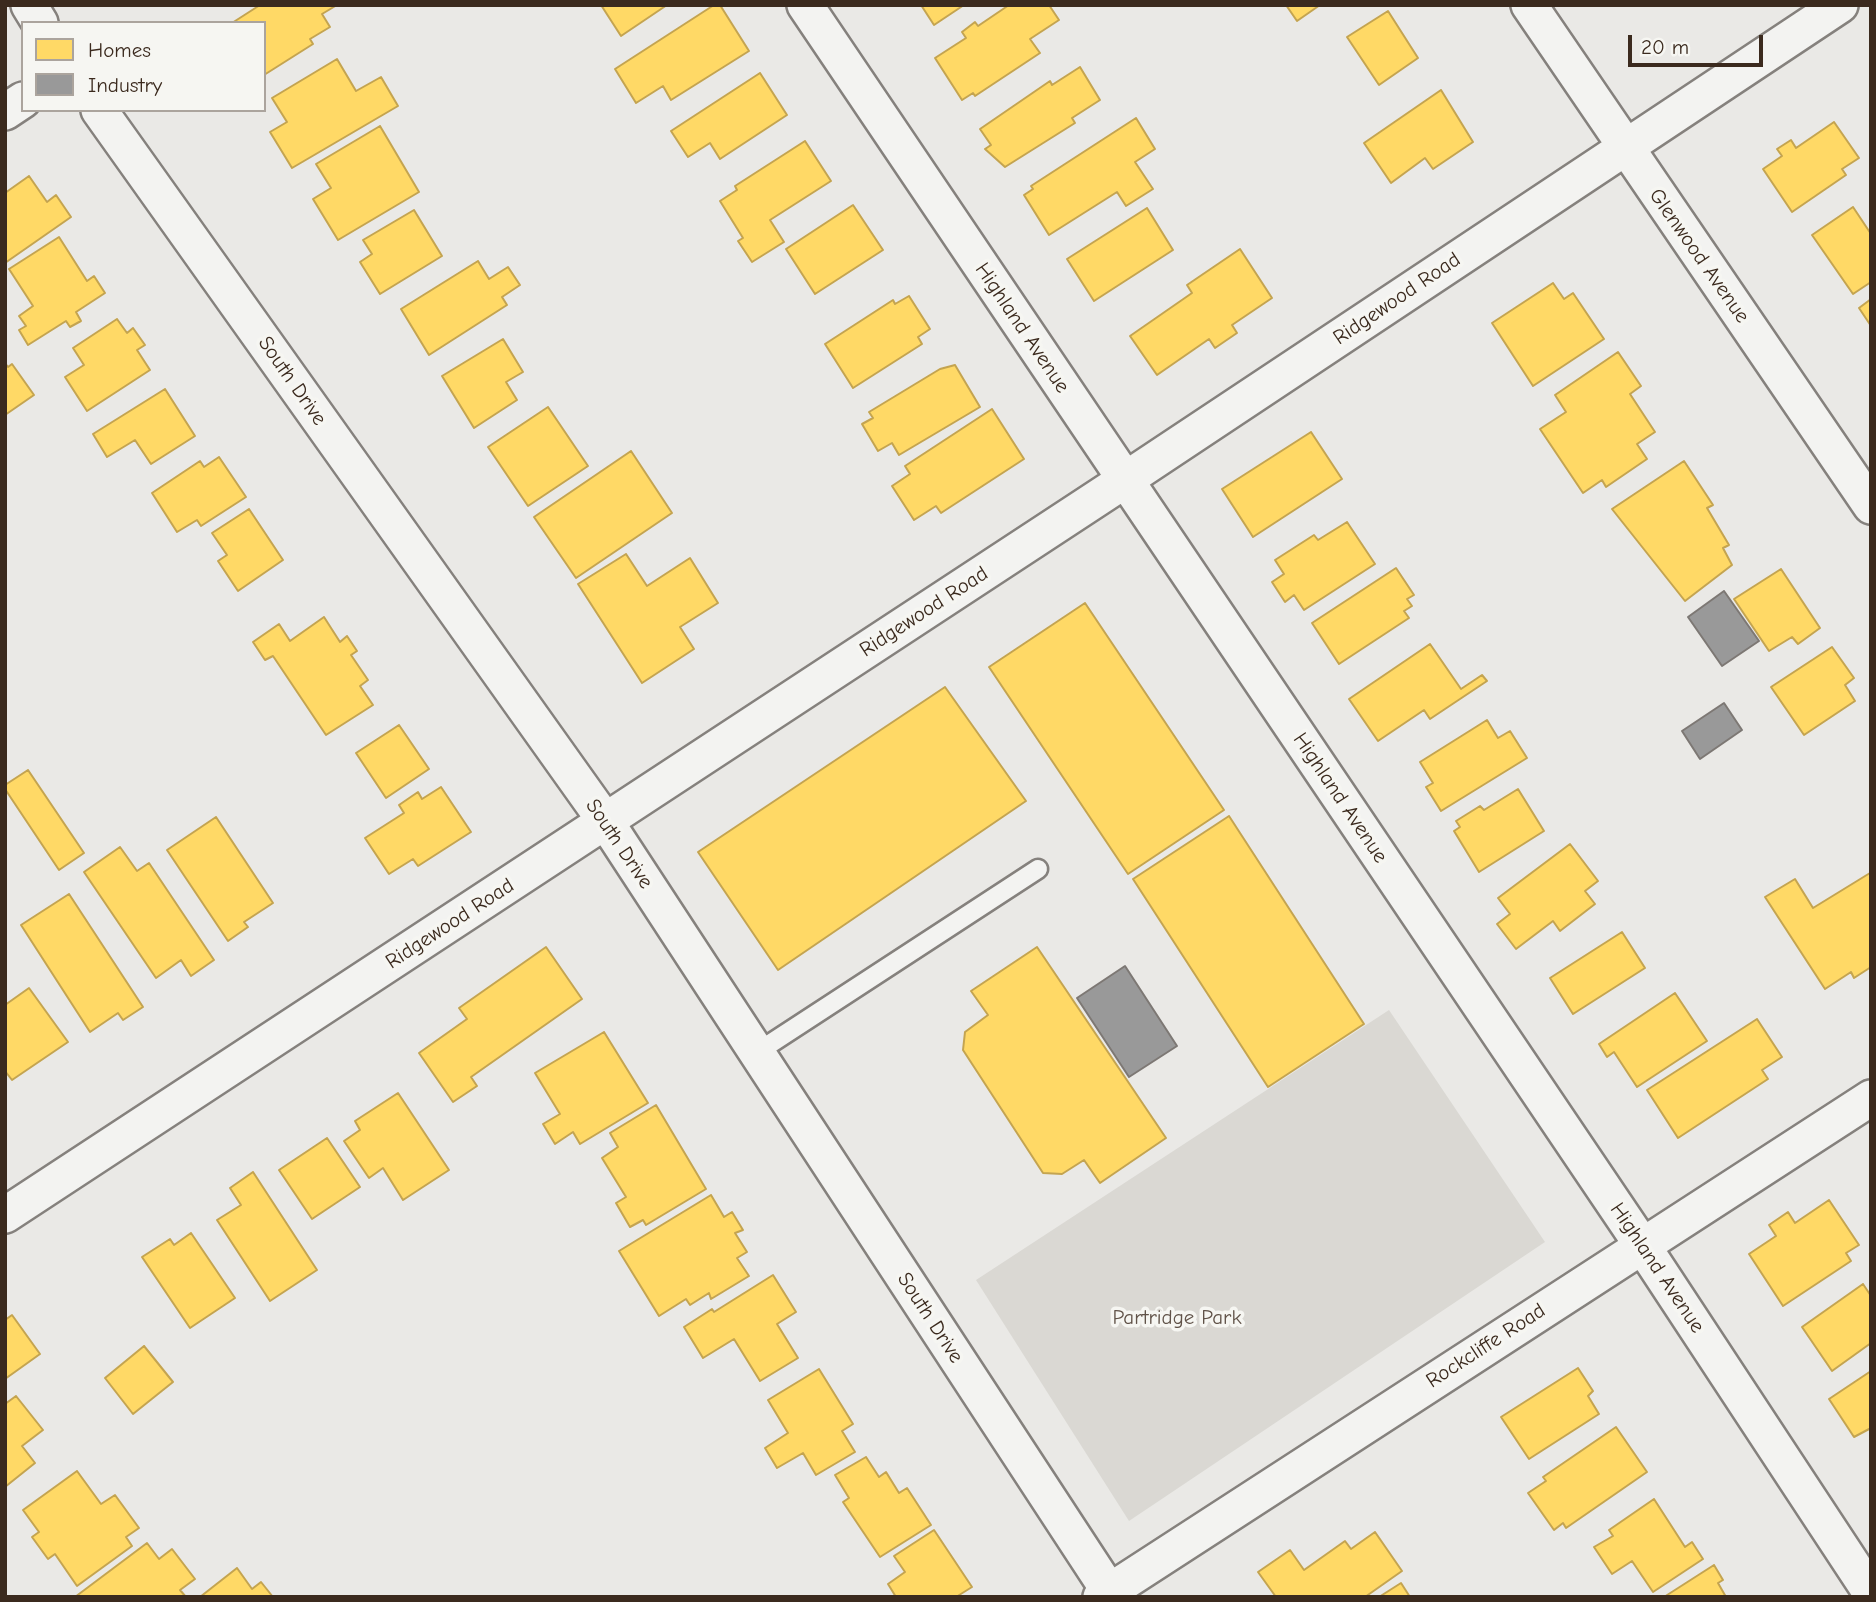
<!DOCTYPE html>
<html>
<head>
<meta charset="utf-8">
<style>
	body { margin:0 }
	#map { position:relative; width:1876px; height:1602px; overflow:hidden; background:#eae9e6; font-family:"Comic Neue",sans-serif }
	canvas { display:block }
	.frame { position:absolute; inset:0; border:7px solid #3b2a1e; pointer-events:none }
	.legend { position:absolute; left:21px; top:21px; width:245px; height:91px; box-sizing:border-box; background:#f6f6f2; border:2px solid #aba49d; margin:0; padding:9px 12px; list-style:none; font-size:21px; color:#3b2a1e }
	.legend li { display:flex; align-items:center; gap:14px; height:35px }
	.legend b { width:35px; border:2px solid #aba49d }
	.scale { position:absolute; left:1628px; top:35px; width:135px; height:32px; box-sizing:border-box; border:4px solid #3b2a1e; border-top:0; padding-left:9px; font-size:21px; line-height:24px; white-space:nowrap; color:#3b2a1e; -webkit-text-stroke:5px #f6f6f2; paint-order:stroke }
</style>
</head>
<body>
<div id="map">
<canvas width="1876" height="1602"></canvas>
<div class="frame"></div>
<ul class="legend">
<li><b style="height:19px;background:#ffd966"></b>Homes</li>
<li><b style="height:19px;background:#999"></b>Industry</li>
</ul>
<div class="scale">20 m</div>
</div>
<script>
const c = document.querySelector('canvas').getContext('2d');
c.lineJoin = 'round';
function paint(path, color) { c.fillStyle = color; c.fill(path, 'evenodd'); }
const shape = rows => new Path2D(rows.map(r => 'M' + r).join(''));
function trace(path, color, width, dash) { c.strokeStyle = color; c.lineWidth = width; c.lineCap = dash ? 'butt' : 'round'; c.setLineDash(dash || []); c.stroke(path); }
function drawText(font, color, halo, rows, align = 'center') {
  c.font = font + ' "Comic Neue",sans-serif'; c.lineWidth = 7; c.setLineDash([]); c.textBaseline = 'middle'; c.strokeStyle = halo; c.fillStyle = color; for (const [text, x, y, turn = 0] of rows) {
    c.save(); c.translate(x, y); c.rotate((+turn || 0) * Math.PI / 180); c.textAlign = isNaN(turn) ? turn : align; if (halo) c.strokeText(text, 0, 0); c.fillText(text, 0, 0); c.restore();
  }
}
paint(shape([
	[1389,1010,1545,1242,1129,1521,976,1280]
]), '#dad8d3');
const homes = shape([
	[260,5,337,5,322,14,330,27,310,39,313,44,264,75,264,23,232,23,260,5],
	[601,5,667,5,621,36,601,5],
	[714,5,720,5,749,51,671,100,663,86,636,103,615,69,714,5],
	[921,5,964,5,934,25,921,5],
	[1009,5,1049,5,1059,20,1030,39,1040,53,975,96,973,93,962,100,935,58,966,38,962,32,975,22,978,26,1009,5],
	[1286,5,1320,5,1297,21,1286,5],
	[1388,11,1418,58,1379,85,1347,37,1388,11],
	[337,59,356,91,381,77,398,106,292,168,270,132,287,122,272,98,337,59],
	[1080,67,1100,100,1072,118,1075,123,1005,167,985,149,991,145,980,129,1050,81,1052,85,1080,67],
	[760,73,787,115,720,159,710,143,688,157,671,131,760,73],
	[1441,90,1473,142,1433,169,1425,158,1391,183,1364,143,1441,90],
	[1136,118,1155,149,1135,162,1153,189,1126,206,1117,192,1049,235,1024,195,1033,189,1031,186,1136,118],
	[1834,122,1859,158,1842,169,1846,175,1792,212,1763,169,1782,156,1777,149,1791,140,1796,148,1834,122],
	[380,126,419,192,338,240,313,199,331,188,316,164,380,126],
	[805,141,831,181,770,220,784,242,752,262,738,241,743,238,720,201,737,190,735,186,805,141],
	[29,176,47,202,56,195,71,217,5,263,5,193,29,176],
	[853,205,883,250,815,294,786,249,853,205],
	[1853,207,1871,234,1871,282,1853,294,1812,235,1853,207],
	[1147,208,1173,250,1094,301,1067,259,1147,208],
	[414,210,442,256,380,294,360,262,372,254,363,240,414,210],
	[59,237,87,281,94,276,105,293,76,312,81,321,70,327,66,321,28,345,19,330,26,326,19,316,33,306,9,269,59,237],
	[1240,249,1272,298,1232,325,1237,333,1215,348,1209,339,1157,375,1130,336,1192,293,1187,285,1240,249],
	[478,261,489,279,508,267,520,285,502,297,507,305,429,355,401,309,478,261],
	[1553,283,1564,299,1573,293,1604,339,1533,386,1492,323,1553,283],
	[909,296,930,329,918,337,922,344,853,388,825,344,893,300,895,304,909,296],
	[1871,299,1871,326,1859,308,1871,299],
	[117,319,127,333,133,328,145,345,137,350,150,370,87,411,65,377,84,365,73,348,117,319],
	[503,339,523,372,506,382,517,400,474,428,442,376,503,339],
	[1618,352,1641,386,1630,394,1655,432,1637,444,1647,459,1606,487,1602,480,1583,493,1540,429,1566,412,1555,395,1618,352],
	[5,363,8,367,12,364,34,395,5,415,5,363],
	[955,365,980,407,899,455,892,443,878,451,862,424,873,418,869,412,940,369,955,365],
	[165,389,195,436,151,464,135,440,107,457,93,434,165,389],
	[548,407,588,466,528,506,488,447,548,407],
	[992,409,1024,459,941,513,936,506,914,520,892,486,910,474,905,466,992,409],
	[1311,432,1342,479,1253,537,1222,489,1311,432],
	[631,451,672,513,576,578,534,517,631,451],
	[219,457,246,497,201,526,197,520,177,532,152,493,200,461,204,467,219,457],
	[1684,461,1713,505,1707,508,1729,545,1723,548,1732,565,1685,601,1612,509,1684,461],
	[249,509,283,560,238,591,218,561,227,555,212,533,249,509],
	[1347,522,1375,564,1304,610,1294,595,1285,602,1272,582,1284,574,1275,560,1314,535,1318,540,1347,522],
	[626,554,647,586,690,558,718,603,680,627,694,649,642,683,578,584,626,554],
	[1396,568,1414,595,1407,599,1412,606,1404,611,1409,618,1339,664,1312,623,1396,568],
	[1781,569,1820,628,1798,644,1792,637,1769,651,1734,599,1781,569],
	[1085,603,1224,810,1128,874,989,667,1085,603],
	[324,617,340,642,347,636,357,651,351,655,368,680,360,686,373,705,326,735,273,656,265,660,253,642,279,624,290,641,324,617],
	[1430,644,1461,689,1482,675,1487,681,1430,719,1424,710,1378,741,1349,699,1430,644],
	[1832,647,1854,678,1845,685,1855,701,1804,735,1771,687,1832,647],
	[945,687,1026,801,778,970,698,852,945,687],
	[1487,720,1498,738,1510,731,1527,758,1441,811,1426,787,1433,783,1420,762,1487,720],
	[399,725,429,769,386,798,356,753,399,725],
	[28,770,84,853,59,870,5,789,5,785,28,770],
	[441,787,471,832,418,866,413,859,389,874,365,838,404,813,399,805,418,792,422,799,441,787],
	[1518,789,1544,831,1479,872,1454,831,1460,827,1456,821,1480,806,1484,810,1518,789],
	[1229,816,1364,1024,1268,1087,1133,879,1229,816],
	[216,817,273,903,244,922,248,927,228,941,167,850,216,817],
	[1570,844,1598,881,1585,891,1595,904,1560,931,1553,921,1516,949,1497,924,1510,914,1498,898,1570,844],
	[120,847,137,871,149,863,214,960,191,976,181,960,156,978,84,872,120,847],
	[1870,873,1871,967,1854,978,1851,972,1825,989,1765,897,1795,879,1813,908,1870,873],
	[69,894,143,1007,123,1020,118,1013,90,1032,21,925,69,894],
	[1622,932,1645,968,1573,1014,1550,978,1622,932],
	[546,947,582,999,471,1077,477,1086,453,1102,419,1053,467,1019,459,1008,546,947],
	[1037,947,1166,1138,1100,1183,1084,1160,1062,1174,1043,1173,963,1050,965,1032,988,1015,971,991,1037,947],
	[29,988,68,1042,12,1080,5,1071,5,1005,29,988],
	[1675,993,1707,1041,1637,1087,1614,1052,1607,1057,1599,1044,1675,993],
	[1757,1019,1782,1057,1762,1070,1768,1079,1678,1138,1647,1090,1757,1019],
	[604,1032,648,1103,580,1144,573,1132,555,1144,543,1124,560,1114,535,1073,604,1032],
	[398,1093,449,1170,403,1200,383,1168,369,1178,344,1141,360,1130,355,1121,398,1093],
	[656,1105,706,1189,646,1225,643,1220,630,1227,616,1203,626,1197,602,1158,618,1147,610,1133,656,1105],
	[327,1138,360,1187,312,1219,279,1170,327,1138],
	[253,1172,317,1270,270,1301,217,1220,241,1205,230,1188,253,1172],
	[711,1195,724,1217,732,1212,743,1230,735,1233,747,1252,737,1258,749,1276,711,1299,709,1293,690,1305,686,1299,659,1316,619,1251,711,1195],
	[1829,1200,1859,1245,1846,1253,1851,1261,1783,1306,1749,1254,1776,1236,1769,1225,1788,1212,1795,1223,1829,1200],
	[191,1233,235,1298,190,1328,142,1257,170,1239,174,1245,191,1233],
	[773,1275,796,1312,777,1324,798,1358,760,1381,734,1339,703,1358,684,1327,712,1309,714,1312,773,1275],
	[1863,1284,1871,1296,1871,1343,1832,1371,1802,1327,1863,1284],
	[12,1315,40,1354,5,1379,5,1320,12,1315],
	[144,1346,173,1382,133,1414,105,1378,144,1346],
	[1578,1368,1593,1391,1588,1396,1599,1414,1529,1459,1501,1417,1578,1368],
	[819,1369,853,1424,842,1431,855,1452,816,1475,803,1453,777,1468,765,1448,788,1433,768,1400,819,1369],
	[1871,1371,1871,1428,1854,1437,1829,1399,1871,1371],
	[16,1396,43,1430,22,1446,35,1463,5,1487,5,1404,16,1396],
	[1616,1427,1647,1472,1566,1528,1563,1523,1554,1530,1528,1493,1546,1481,1543,1477,1616,1427],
	[866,1457,879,1477,886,1472,899,1493,907,1488,931,1525,880,1557,843,1502,849,1498,835,1475,866,1457],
	[77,1471,101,1504,115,1495,139,1528,126,1537,132,1546,77,1586,55,1554,48,1559,32,1537,39,1532,23,1510,77,1471],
	[1654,1499,1685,1547,1692,1542,1703,1559,1653,1592,1632,1561,1612,1574,1594,1547,1613,1536,1609,1530,1654,1499],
	[934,1530,972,1587,956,1597,896,1597,888,1584,905,1572,894,1556,934,1530],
	[1375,1532,1402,1571,1365,1597,1276,1597,1258,1572,1290,1550,1304,1570,1345,1541,1351,1549,1375,1532],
	[147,1543,159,1559,172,1549,195,1579,180,1590,186,1597,75,1597,147,1543],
	[1714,1565,1723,1580,1718,1583,1726,1597,1664,1597,1714,1565],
	[237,1568,252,1589,261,1582,273,1597,200,1597,237,1568],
	[1401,1583,1410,1597,1379,1597,1401,1583]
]);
paint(homes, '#ffd966');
trace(homes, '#c4a450', 2);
const industry = shape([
	[1724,591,1759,641,1722,666,1688,617,1724,591],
	[1724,703,1742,730,1700,759,1682,731,1724,703],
	[1125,966,1177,1046,1129,1077,1077,998,1125,966]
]);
paint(industry, '#999');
trace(industry, '#7d7874', 2);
const service = shape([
	[756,1053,1038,869]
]);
const minor = shape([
	[29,5,40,23],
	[805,5,1642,1245,1871,1593],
	[1529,5,1871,506],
	[99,110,606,822,1113,1597],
	[5,112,23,100],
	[5,1215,1125,480,1840,5],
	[1101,1597,1871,1098]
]);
trace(service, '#85817d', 23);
trace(minor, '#85817d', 40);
trace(service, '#f3f3f1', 18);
trace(minor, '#f3f3f1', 35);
drawText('21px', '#3b2a1e', '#f6f6f2', [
	["Glenwood Avenue",1699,256,55],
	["Ridgewood Road",1397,299,-34],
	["Highland Avenue",1022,328,56],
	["South Drive",292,381,55],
	["Ridgewood Road",924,612,-33],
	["Highland Avenue",1340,798,56],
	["South Drive",619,844,56],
	["Ridgewood Road",450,924,-33],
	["Highland Avenue",1657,1268,56],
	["South Drive",930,1318,57],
	["Rockcliffe Road",1486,1346,-33]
]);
drawText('21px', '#605248', '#f6f6f2', [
	["Partridge Park",1177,1318]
]);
</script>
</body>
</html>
